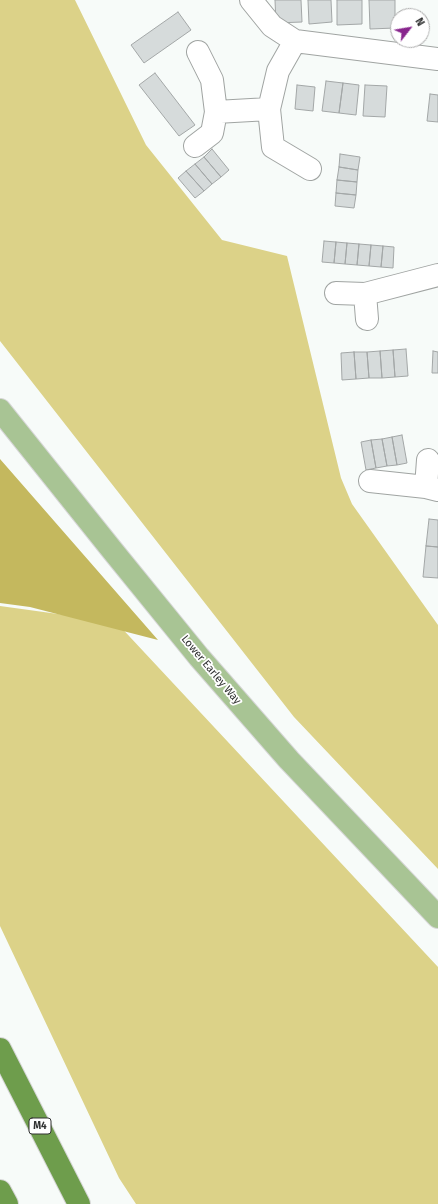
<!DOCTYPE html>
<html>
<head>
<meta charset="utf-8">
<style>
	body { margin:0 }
	#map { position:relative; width:438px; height:1204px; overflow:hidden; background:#f7fbf9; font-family:"Fira Sans",sans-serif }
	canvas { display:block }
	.north { position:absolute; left:390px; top:8px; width:40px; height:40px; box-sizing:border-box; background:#fff; border:1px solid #adadad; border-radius:50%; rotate:59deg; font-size:11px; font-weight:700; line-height:16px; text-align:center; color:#323333 }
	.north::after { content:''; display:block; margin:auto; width:14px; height:18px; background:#88258d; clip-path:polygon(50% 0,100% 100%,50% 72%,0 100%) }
</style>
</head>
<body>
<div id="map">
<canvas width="438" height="1204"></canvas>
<div class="north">N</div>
</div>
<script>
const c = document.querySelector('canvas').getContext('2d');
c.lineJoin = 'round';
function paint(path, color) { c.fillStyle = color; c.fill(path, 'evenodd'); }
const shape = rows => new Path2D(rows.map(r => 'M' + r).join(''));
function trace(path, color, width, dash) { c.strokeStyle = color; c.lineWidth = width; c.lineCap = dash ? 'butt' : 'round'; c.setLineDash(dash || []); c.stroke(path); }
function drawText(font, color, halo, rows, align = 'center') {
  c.font = font + ' "Fira Sans",sans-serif'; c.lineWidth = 3.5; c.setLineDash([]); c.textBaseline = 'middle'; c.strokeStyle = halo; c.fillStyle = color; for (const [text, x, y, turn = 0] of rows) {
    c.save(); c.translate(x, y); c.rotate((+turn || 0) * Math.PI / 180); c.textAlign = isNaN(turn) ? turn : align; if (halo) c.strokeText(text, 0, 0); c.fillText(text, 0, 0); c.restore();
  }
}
paint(shape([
	[0,0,75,0,146,145,222,240,287,256,341,478,352,504,438,625,438,869,294,717,0,341],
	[0,606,116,622,438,967,438,1204,136,1204,119,1178,0,926]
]), '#dcd288');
paint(shape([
	[0,459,158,640,30,607,0,603]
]), '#c4b85e');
const building = shape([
	[275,0,301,0,302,22,276,23,275,0],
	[308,0,331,0,332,22,309,24,308,0],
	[337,0,362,0,362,24,337,25,337,0],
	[369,0,395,0,395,28,370,29,369,0],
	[178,12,191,30,144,63,131,45,178,12],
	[155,73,195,125,179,136,139,85,155,73],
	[326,81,343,83,339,113,322,111,326,81],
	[343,83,359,85,356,115,339,113,343,83],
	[297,85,315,87,313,111,295,109,297,85],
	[365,85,387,86,385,117,363,116,365,85],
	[430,94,438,95,438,122,427,121,430,94],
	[212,149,229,170,221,177,204,157,212,149],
	[340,154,360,157,358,170,339,167,340,154],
	[204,157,221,177,212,184,195,164,204,157],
	[195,164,212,184,204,191,186,171,195,164],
	[339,167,358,170,357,182,337,180,339,167],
	[186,171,204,191,195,198,178,178,186,171],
	[337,180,357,182,356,195,336,193,337,180],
	[336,193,356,195,354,208,335,206,336,193],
	[324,241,336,242,334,263,322,262,324,241],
	[336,242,347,243,345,264,334,263,336,242],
	[347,243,359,244,357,265,345,264,347,243],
	[359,244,371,245,369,266,357,265,359,244],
	[371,245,383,246,381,267,369,266,371,245],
	[383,246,394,247,393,268,381,267,383,246],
	[406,349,408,376,395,377,393,350,406,349],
	[393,350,395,377,382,378,380,351,393,350],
	[380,351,382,378,369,378,367,352,380,351],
	[433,351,438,352,438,373,432,373,433,351],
	[354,352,356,379,342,380,341,353,354,352],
	[354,352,367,352,369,378,356,379,354,352],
	[402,435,407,463,397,465,392,437,402,435],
	[392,437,397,465,387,466,382,439,392,437],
	[382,439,387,466,376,468,371,440,382,439],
	[371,440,376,468,366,470,361,442,371,440],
	[429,519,438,520,438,547,426,546,429,519],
	[426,546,438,547,438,578,423,577,426,546]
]);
paint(building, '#d6dbdb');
trace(building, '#a3a7a7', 1);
const minor = shape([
	[251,0,272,26,295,41,438,59],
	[295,41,278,71,269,109,273,147,310,169],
	[216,112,269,109],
	[195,146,212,133,216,112,212,80,198,52],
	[336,293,365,294],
	[367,319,365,294,438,275],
	[428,460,426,487,438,490],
	[370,481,426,487]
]);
const major = shape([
	[0,410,112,550,199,657,289,760,438,917]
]);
const highway = shape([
	[0,1049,79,1204],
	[0,1191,7,1204]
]);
trace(minor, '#a0a4a2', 24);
trace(major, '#d6d6d6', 24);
trace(highway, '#d6d6d6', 24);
trace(minor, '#fff', 22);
trace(major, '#a8c494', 22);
trace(highway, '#6e9d4c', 22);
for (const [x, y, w] of [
	[40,1126,22]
]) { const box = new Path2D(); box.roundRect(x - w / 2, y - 8, w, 16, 3); c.fillStyle = '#fff'; c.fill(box); trace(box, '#323333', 1); }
drawText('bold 10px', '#323333', null, [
	["M4",40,1126]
]);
drawText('11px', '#323333', '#fff', [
	["Lower Earley Way",211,670,50]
]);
</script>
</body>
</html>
